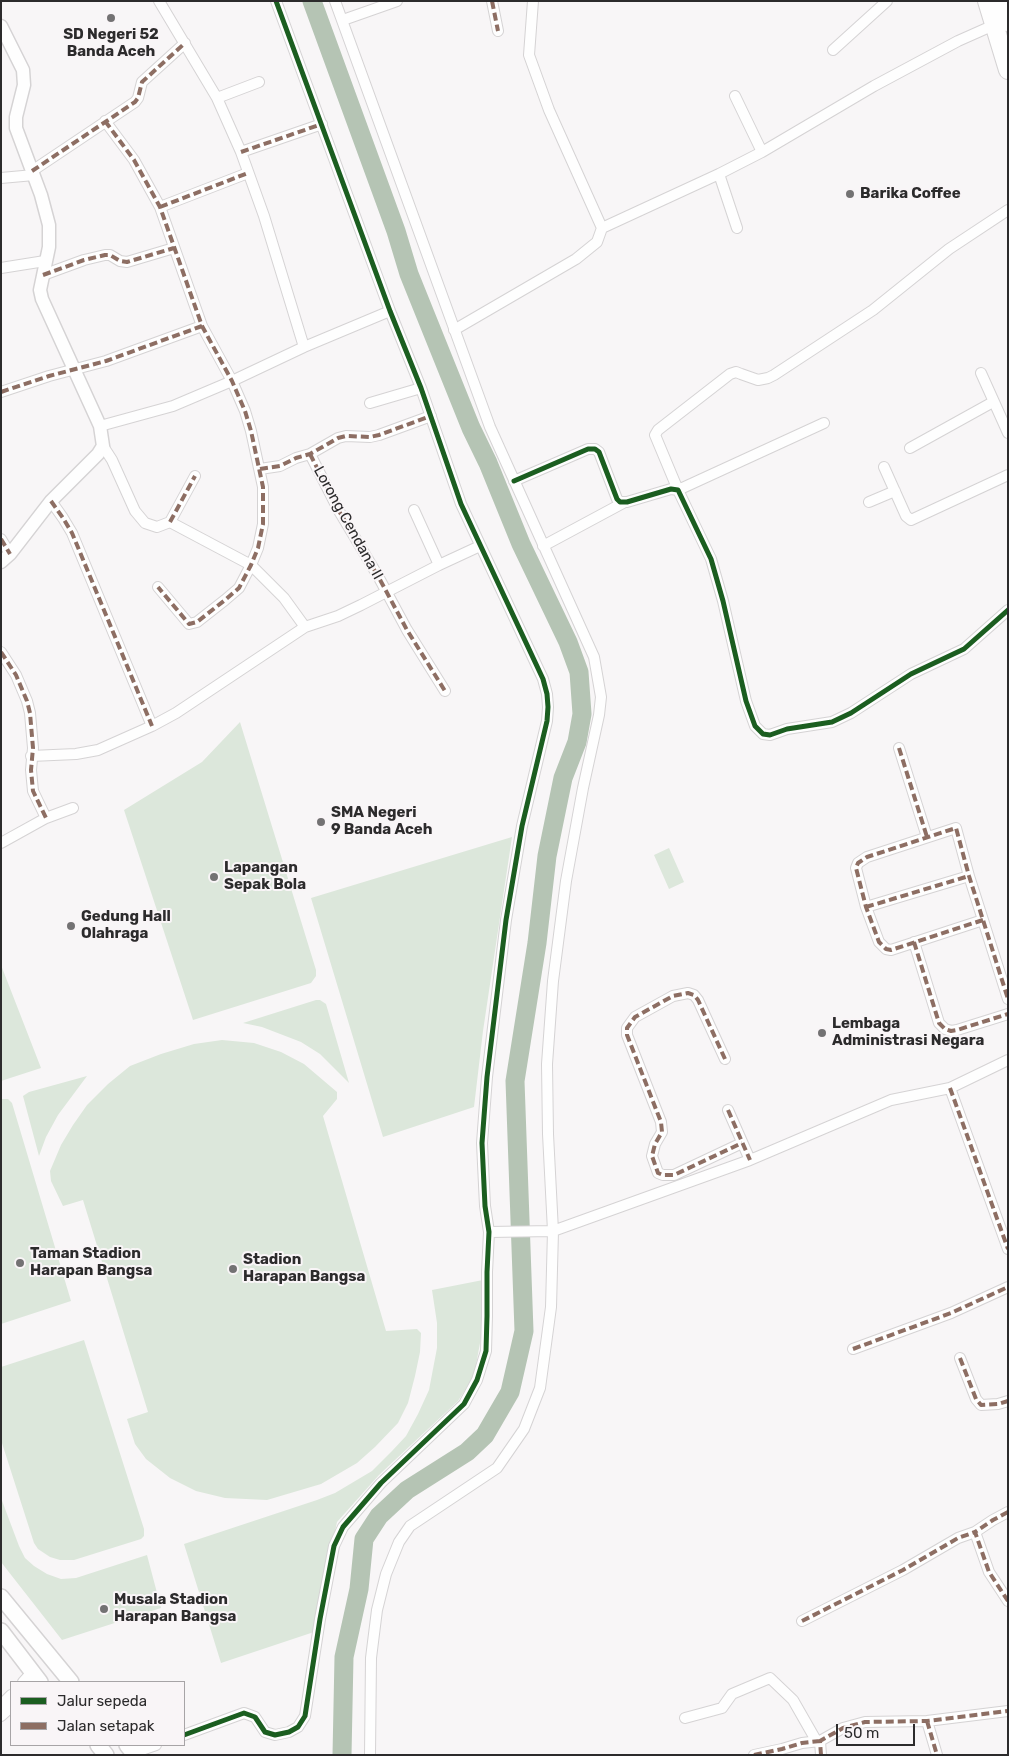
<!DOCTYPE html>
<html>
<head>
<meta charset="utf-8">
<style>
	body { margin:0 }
	#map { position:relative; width:1009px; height:1756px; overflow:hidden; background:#f8f6f7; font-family:Rubik,sans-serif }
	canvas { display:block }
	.frame { position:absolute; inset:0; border:2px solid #2c2b2c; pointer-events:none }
	.legend { position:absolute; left:10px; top:1681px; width:175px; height:65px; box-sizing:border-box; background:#f9f5f7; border:1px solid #a7a4a6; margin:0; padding:6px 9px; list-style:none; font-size:15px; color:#2c2b2c }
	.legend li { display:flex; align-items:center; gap:10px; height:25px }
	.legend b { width:25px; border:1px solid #a7a4a6 }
	.scale { position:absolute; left:836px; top:1724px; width:79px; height:22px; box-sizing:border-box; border:2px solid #2c2b2c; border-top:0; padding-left:6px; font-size:15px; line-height:18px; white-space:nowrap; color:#2c2b2c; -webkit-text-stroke:4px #f9f5f7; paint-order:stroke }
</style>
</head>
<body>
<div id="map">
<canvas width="1009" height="1756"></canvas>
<div class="frame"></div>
<ul class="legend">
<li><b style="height:6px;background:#1b5e20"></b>Jalur sepeda</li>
<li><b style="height:6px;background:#8d6e63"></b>Jalan setapak</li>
</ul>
<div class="scale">50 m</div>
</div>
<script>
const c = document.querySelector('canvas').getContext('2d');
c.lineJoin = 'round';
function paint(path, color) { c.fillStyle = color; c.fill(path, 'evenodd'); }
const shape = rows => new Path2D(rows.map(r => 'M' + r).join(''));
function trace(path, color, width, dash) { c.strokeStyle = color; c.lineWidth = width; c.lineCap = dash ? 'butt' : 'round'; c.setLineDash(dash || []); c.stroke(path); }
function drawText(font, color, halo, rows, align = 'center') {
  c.font = font + ' Rubik,sans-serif'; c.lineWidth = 4; c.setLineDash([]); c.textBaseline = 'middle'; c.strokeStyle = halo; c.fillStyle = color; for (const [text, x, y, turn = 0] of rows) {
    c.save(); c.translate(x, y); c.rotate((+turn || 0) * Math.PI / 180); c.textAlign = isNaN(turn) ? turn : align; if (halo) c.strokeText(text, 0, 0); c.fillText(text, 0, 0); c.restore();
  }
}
paint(shape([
	[240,722,316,970,316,976,311,983,193,1020,124,810,202,762],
	[512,837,483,1031,474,1107,383,1137,311,898],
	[669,848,684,882,669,889,654,855],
	[1,965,41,1068,1,1081],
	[316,1000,320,1000,326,1004,349,1083,320,1054,301,1042,262,1027,243,1023],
	[222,1040,254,1043,281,1052,304,1064,337,1092,337,1099,323,1116,386,1331,417,1329,421,1333,420,1352,415,1376,408,1403,398,1423,375,1447,357,1463,321,1484,267,1500,225,1498,196,1491,170,1478,146,1459,135,1444,127,1419,148,1412,83,1200,63,1206,51,1181,50,1171,61,1145,73,1125,87,1105,108,1084,130,1066,161,1054,194,1044],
	[87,1076,58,1115,46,1137,39,1156,23,1096,29,1092],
	[1,1099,8,1099,12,1103,71,1301,1,1324],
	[483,1280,482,1332,474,1376,458,1401,379,1475,337,1522,314,1632,221,1663,184,1544,317,1500,335,1493,372,1471,392,1451,406,1436,418,1414,429,1390,437,1348,437,1323,432,1290],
	[84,1340,144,1529,144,1536,141,1539,74,1560,60,1560,50,1557,38,1549,34,1543,1,1440,1,1367],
	[1,1498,19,1546,25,1558,34,1566,47,1574,61,1579,76,1578,147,1555,161,1608,62,1640,1,1562]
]), '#dce7db');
trace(shape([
	[312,1,396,231,409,274,471,428,488,463,521,544,568,642,579,672,582,714,577,742,563,778,547,856,537,943,515,1081,524,1331,510,1392,485,1435,467,1452,407,1490,379,1516,364,1539,359,1589,344,1657,342,1755]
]), '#b5c4b4', 19);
const minor = shape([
	[159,1,217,98,241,152,264,216,304,347],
	[335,1,490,427,594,657,601,697,599,715,583,788,566,881,553,981,547,1064,548,1134,553,1231,551,1307,540,1388,524,1429,497,1468,410,1526,399,1542,386,1574,377,1610,371,1658,370,1755],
	[492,1,498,31],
	[533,1,529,55,549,110,602,228,719,174,762,152,874,86,958,41,994,25],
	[343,20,397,1],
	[833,50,887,1],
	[735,96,762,152],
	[217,98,259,82],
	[105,121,134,160,160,207,202,326,232,381,245,411,251,431,263,487,263,524,258,548,251,565,239,588,225,600,197,622,189,624,158,587],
	[241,152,322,124],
	[32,171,135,102,138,98,142,82,185,43],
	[719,174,737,228],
	[1,178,34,175],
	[160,207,248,173],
	[1,268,45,261],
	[43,275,84,260,105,255,110,255,120,261,127,262,174,248],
	[454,330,576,259,597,242,602,228],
	[981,373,1008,433],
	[1,392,49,376,106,361,202,326],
	[370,403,421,388],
	[824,423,678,490,655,435,658,430,730,374,736,372,741,374,758,380,768,378,774,375,873,310,949,249,1008,210],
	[100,426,173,406,232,381,304,347,390,311],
	[103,446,112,460,135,511,145,523,157,527,170,522,251,565,284,598,305,627],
	[910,448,993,402],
	[310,454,339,511,378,576,407,630,445,691],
	[884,467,906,516,911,520,1008,475],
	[260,469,280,466,296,458,310,454,338,438,346,436,370,437,379,435,431,416],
	[514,481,588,449,595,449,599,452,617,499,620,502,627,502,671,489,678,490,711,559,723,601,746,701,755,726,763,734,770,735,787,729,832,722,851,713,911,674,964,649,1008,610],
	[51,501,63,518,72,533,152,726],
	[869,502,895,491],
	[414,510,439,565],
	[170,522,195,476],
	[1,539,10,554],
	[543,546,623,503],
	[1,652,16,675,27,701,30,713,33,748,31,770,33,791,46,818],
	[899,748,927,837],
	[31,756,76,754,98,750,152,726,176,713,305,627,338,616,361,605,439,565,480,546],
	[1,843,46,818,73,808],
	[866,907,969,876],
	[983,920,891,950,886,949,879,942,866,907,856,868,858,863,867,857,956,828,969,876,983,920,1008,999],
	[914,942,939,1023,945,1029,951,1031,957,1030,1008,1014],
	[725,1059,698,1000,694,995,688,993,673,996,635,1017,627,1028,627,1035,661,1122,662,1132,655,1144,652,1156,658,1173,663,1175,674,1175,742,1143],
	[950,1088,1008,1249],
	[728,1110,750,1160],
	[489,1232,553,1231,750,1160,891,1100,950,1088,1008,1060],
	[853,1349,951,1313,1008,1287],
	[960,1358,976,1399,981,1405,998,1404,1008,1401],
	[1008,1512,993,1520,975,1532,989,1572,1008,1601],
	[802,1621,903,1570,958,1538,975,1532],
	[23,1682,32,1672],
	[1,1705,11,1695],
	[1,1716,11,1707],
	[685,1718,722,1708,732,1694,770,1678,793,1700,817,1742],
	[927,1721,937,1755],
	[184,1735,244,1713,255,1717,265,1732,275,1735,289,1732,298,1727,305,1716,320,1619,334,1546,343,1527,381,1483,464,1404,477,1380,486,1351,487,1316,487,1272,489,1232,485,1206,482,1143,487,1077,506,920,522,826,547,721,548,707,547,694,543,679,461,504,421,388,390,311,276,1],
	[133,1753,156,1745],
	[754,1755,782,1749,802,1743,820,1741],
	[821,1755,820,1741,843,1728,865,1722,927,1721,1008,1711]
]);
const tertiary = shape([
	[1,26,23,70,24,85,16,117,16,128,41,195,49,225,49,247,40,290,42,299,100,426,103,446,98,454,51,501,10,554,1,562]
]);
const secondary = shape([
	[1,1597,71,1682],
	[1,1631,40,1682],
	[98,1745,106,1755],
	[127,1745,135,1755]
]);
const trunk = shape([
	[987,1,1008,70],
	[1001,1,1008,22]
]);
trace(minor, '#d5d3d4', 12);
trace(tertiary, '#d5d3d4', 15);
trace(secondary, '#d5d3d4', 18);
trace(trunk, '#d5d3d4', 20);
trace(minor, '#fefefe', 10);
trace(tertiary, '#fefefe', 12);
trace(secondary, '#fefefe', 15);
trace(trunk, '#fefefe', 18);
trace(shape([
	[492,1,498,31],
	[105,121,134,160,160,207,202,326,232,381,245,411,251,431,263,487,263,524,258,548,251,565,239,588,225,600,197,622,189,624,158,587],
	[241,152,322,124],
	[32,171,135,102,138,98,142,82,185,43],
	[160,207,248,173],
	[43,275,84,260,105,255,110,255,120,261,127,262,174,248],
	[1,392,49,376,106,361,202,326],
	[310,454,339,511,378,576,407,630,445,691],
	[260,469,280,466,296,458,310,454,338,438,346,436,370,437,379,435,431,416],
	[51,501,63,518,72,533,152,726],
	[170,522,195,476],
	[1,539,10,554],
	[1,652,16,675,27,701,30,713,33,748,31,770,33,791,46,818],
	[899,748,927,837],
	[866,907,969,876],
	[983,920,891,950,886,949,879,942,866,907,856,868,858,863,867,857,956,828,969,876,983,920,1008,999],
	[914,942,939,1023,945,1029,951,1031,957,1030,1008,1014],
	[725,1059,698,1000,694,995,688,993,673,996,635,1017,627,1028,627,1035,661,1122,662,1132,655,1144,652,1156,658,1173,663,1175,674,1175,742,1143],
	[950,1088,1008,1249],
	[728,1110,750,1160],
	[853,1349,951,1313,1008,1287],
	[960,1358,976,1399,981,1405,998,1404,1008,1401],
	[1008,1512,993,1520,975,1532,989,1572,1008,1601],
	[802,1621,903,1570,958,1538,975,1532],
	[927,1721,937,1755],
	[754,1755,782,1749,802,1743,820,1741],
	[821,1755,820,1741,843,1728,865,1722,927,1721,1008,1711]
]), '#8d6e63', 4, [8, 4]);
trace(shape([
	[514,481,588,449,595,449,599,452,617,499,620,502,627,502,671,489,678,490,711,559,723,601,746,701,755,726,763,734,770,735,787,729,832,722,851,713,911,674,964,649,1008,610],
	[184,1735,244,1713,255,1717,265,1732,275,1735,289,1732,298,1727,305,1716,320,1619,334,1546,343,1527,381,1483,464,1404,477,1380,486,1351,487,1316,487,1272,489,1232,485,1206,482,1143,487,1077,506,920,522,826,547,721,548,707,547,694,543,679,461,504,421,388,390,311,276,1]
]), '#1b5e20', 5);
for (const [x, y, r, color] of [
	[111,18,5,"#737273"],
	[850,194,5,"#737273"],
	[321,822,5,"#737273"],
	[214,877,5,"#737273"],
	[71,926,5,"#737273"],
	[822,1033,5,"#737273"],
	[20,1263,5,"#737273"],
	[233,1269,5,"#737273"],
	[104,1609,5,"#737273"]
]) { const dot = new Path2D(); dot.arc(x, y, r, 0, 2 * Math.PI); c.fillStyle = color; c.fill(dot); trace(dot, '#f9f5f7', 2); }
drawText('bold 15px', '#2c2b2c', '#f9f5f7', [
	["SD Negeri 52",111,35,"center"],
	["Banda Aceh",111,52,"center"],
	["Barika Coffee",860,194],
	["SMA Negeri",331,813],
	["9 Banda Aceh",331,830],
	["Lapangan",224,868],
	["Sepak Bola",224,885],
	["Gedung Hall",81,917],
	["Olahraga",81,934],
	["Lembaga",832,1024],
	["Administrasi Negara",832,1041],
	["Taman Stadion",30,1254],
	["Harapan Bangsa",30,1271],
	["Stadion",243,1260],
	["Harapan Bangsa",243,1277],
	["Musala Stadion",114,1600],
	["Harapan Bangsa",114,1617]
], 'left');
drawText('15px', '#2c2b2c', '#f9f5f7', [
	["Lorong Cendana II",348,523,61]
]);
</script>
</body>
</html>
